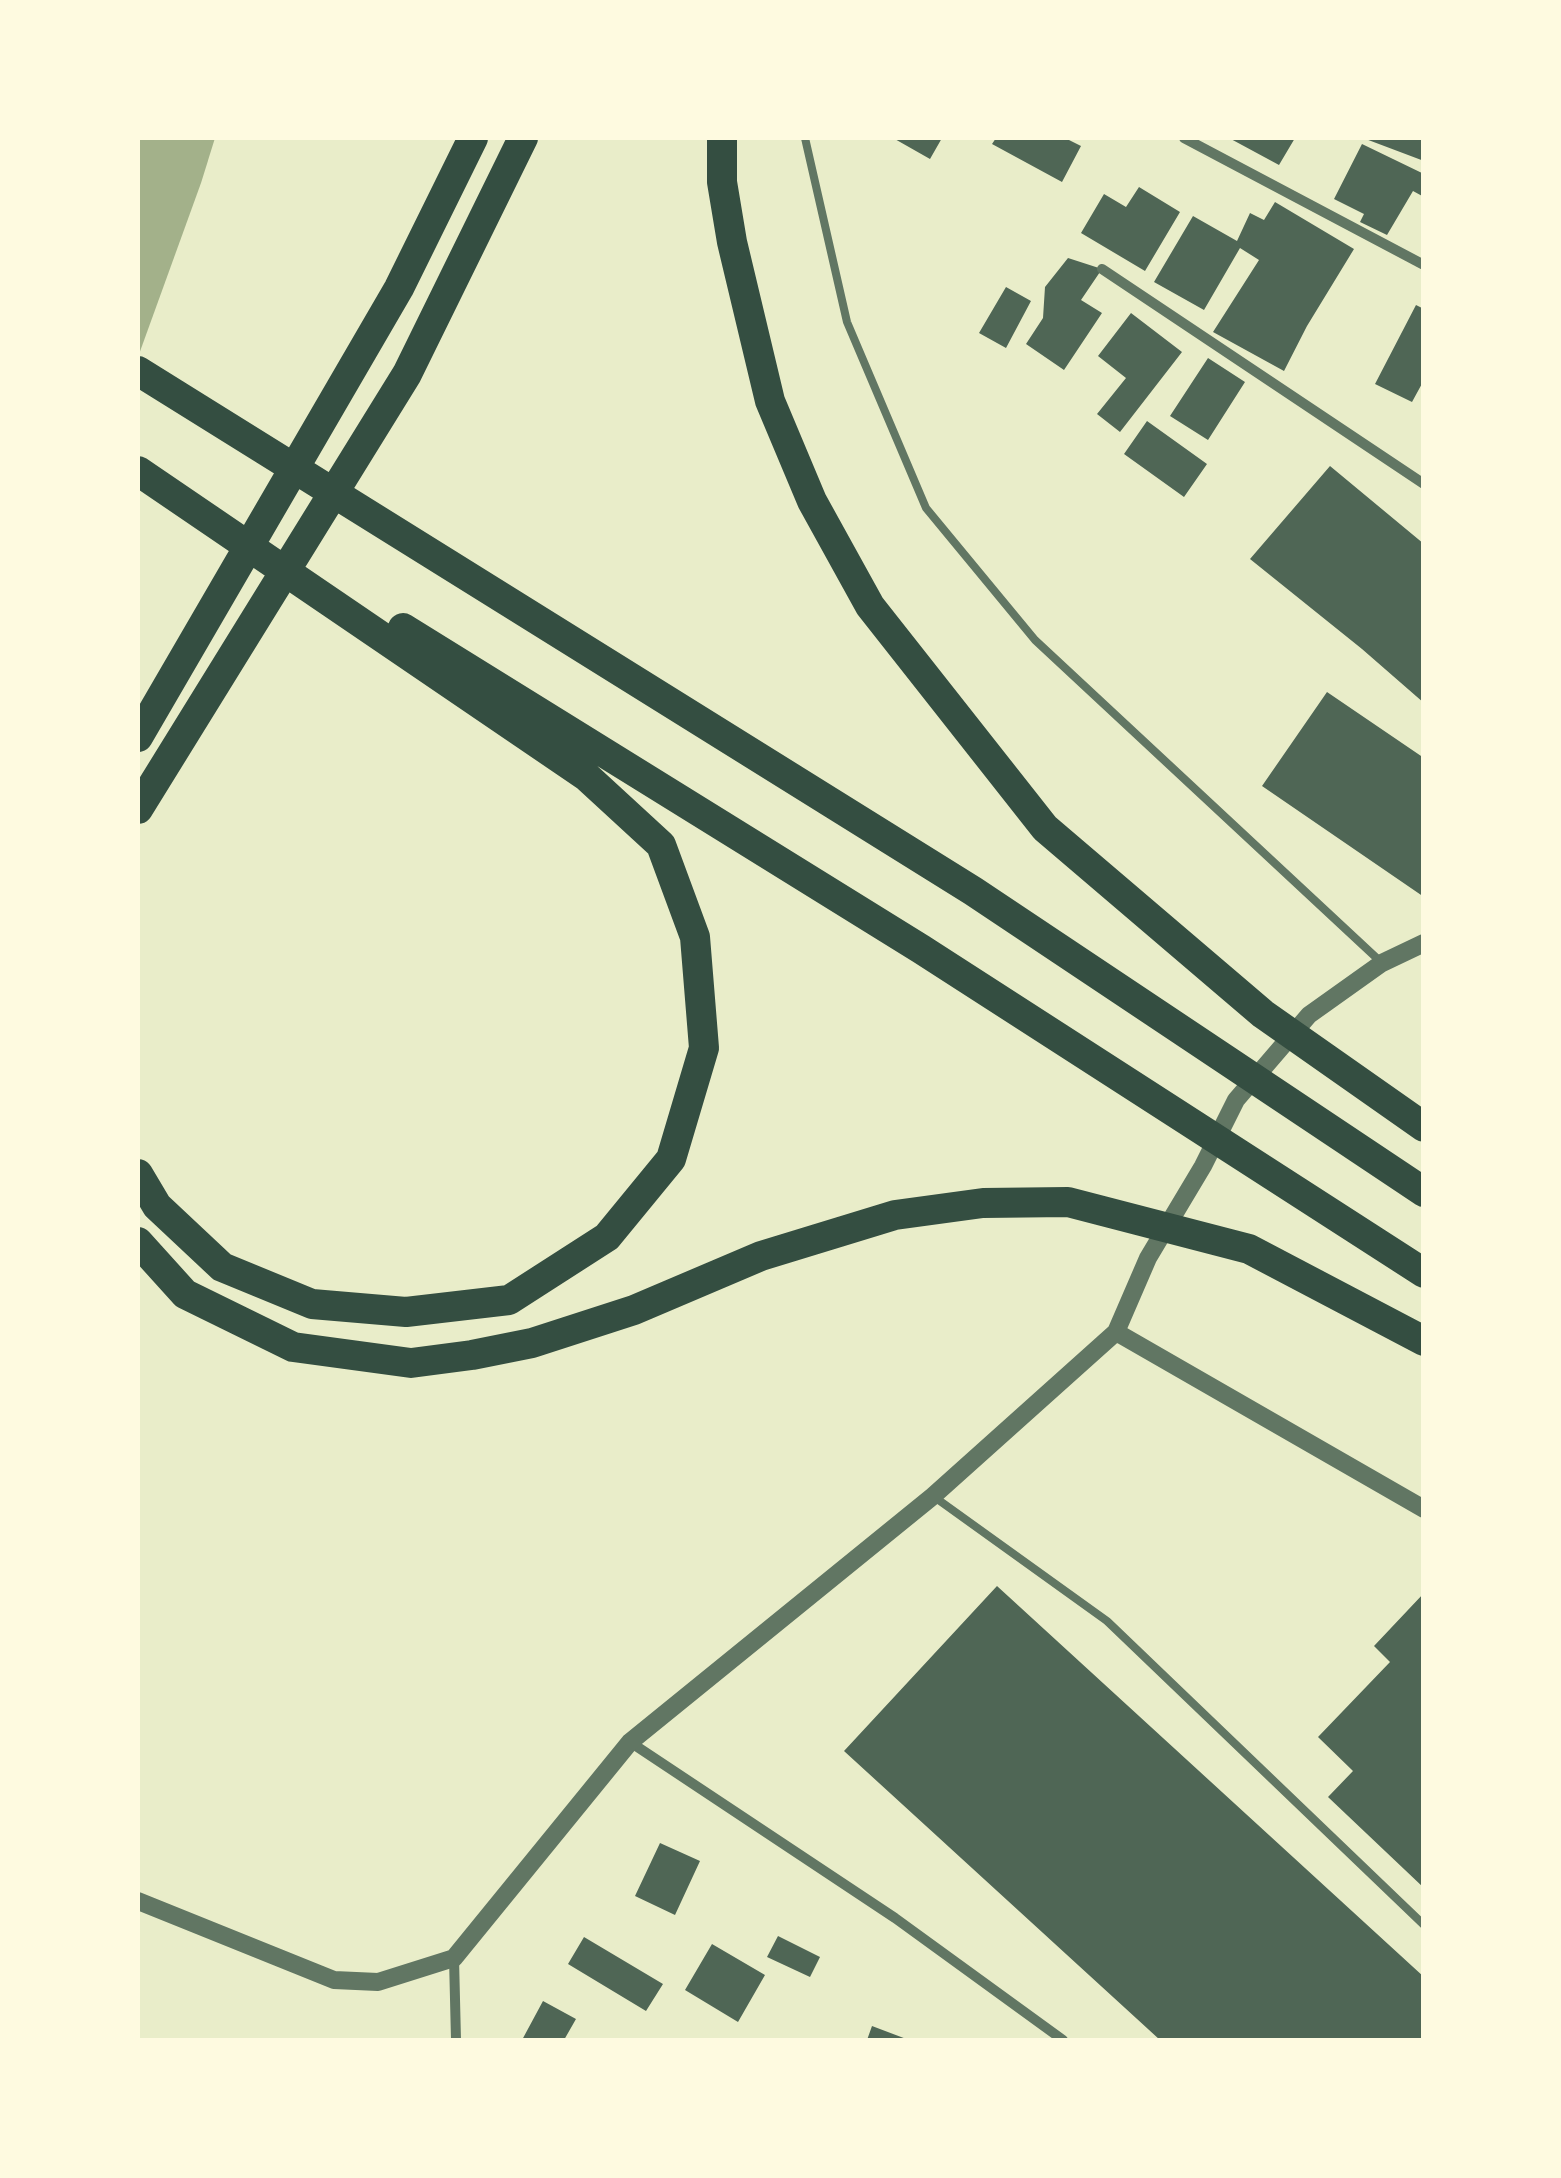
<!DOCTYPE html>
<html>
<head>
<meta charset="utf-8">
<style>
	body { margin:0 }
	#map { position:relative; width:1561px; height:2178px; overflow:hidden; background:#e9edc9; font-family:Rubik,sans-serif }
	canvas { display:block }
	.frame { position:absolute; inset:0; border:140px solid #fefae0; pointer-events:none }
</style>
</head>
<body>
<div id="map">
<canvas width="1561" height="2178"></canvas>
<div class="frame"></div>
</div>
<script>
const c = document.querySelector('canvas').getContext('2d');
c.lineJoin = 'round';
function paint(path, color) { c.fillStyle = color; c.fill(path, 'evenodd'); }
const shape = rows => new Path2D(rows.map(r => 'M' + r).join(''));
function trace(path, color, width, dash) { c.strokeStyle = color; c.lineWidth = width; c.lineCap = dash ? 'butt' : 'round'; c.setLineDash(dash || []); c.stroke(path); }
paint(shape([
	[138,138,215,138,201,183,138,357]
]), '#a3b18a');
paint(shape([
	[893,138,942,138,930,159],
	[996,138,1065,138,1081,146,1062,182,992,144],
	[1229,138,1295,138,1279,165],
	[1363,138,1424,138,1424,161],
	[1362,144,1424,174,1424,197,1413,191,1387,235,1360,222,1364,214,1334,199],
	[1139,187,1180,212,1145,271,1081,233,1104,194,1126,207],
	[1275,202,1354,249,1307,326,1284,371,1213,332,1259,260,1240,248,1204,310,1154,282,1193,216,1237,241,1250,213,1264,220],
	[1068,258,1102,269,1081,300,1102,313,1064,370,1026,344,1043,318,1045,287],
	[1006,287,1031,301,1006,348,979,333],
	[1416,305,1424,309,1424,380,1412,402,1375,384],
	[1131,313,1182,352,1120,432,1097,414,1126,378,1098,356],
	[1208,358,1245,382,1208,440,1170,416],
	[1147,421,1207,464,1184,497,1124,454],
	[1330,466,1424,544,1424,703,1362,649,1250,559],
	[1327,692,1424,758,1424,897,1262,786],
	[997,1586,1424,1977,1424,2040,1160,2040,844,1751],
	[1424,1593,1424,1888,1328,1797,1353,1771,1318,1737,1390,1662,1374,1646],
	[660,1843,700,1861,675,1915,635,1896],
	[778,1936,820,1957,810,1977,767,1957],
	[584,1937,663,1984,646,2011,568,1964],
	[712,1944,765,1975,738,2022,685,1990],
	[543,2001,576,2019,564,2040,522,2040],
	[872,2026,909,2040,867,2040]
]), '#4f6655');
trace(shape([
	[805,138,847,322,926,508,1035,640,1382,963],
	[933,1496,1107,1621,1424,1925]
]), '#617663', 8);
trace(shape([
	[1184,138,1424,265],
	[1102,269,1424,484],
	[630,1742,895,1918,1063,2040],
	[454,1958,456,2040]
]), '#617663', 10);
trace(shape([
	[1116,1332,1424,1509],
	[138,1901,334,1980,378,1982,454,1958,630,1742,933,1496,1116,1332,1148,1258,1203,1166,1236,1100,1309,1015,1382,963,1424,943]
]), '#617663', 18);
trace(shape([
	[722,138,722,182,732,242,770,401,812,501,870,606,1045,828,1263,1014,1424,1127],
	[138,371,973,891,1424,1192],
	[138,471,586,776,661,845,695,937,704,1048,671,1159,607,1237,509,1300,406,1312,312,1304,222,1267,157,1206,138,1174],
	[403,628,921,949,1424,1273],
	[138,737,399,288,473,138],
	[138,809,407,374,523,138],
	[138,1242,185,1294,293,1347,411,1363,472,1355,532,1343,634,1310,761,1256,895,1215,983,1203,1068,1202,1249,1249,1424,1341]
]), '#344e41', 30);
</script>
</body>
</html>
